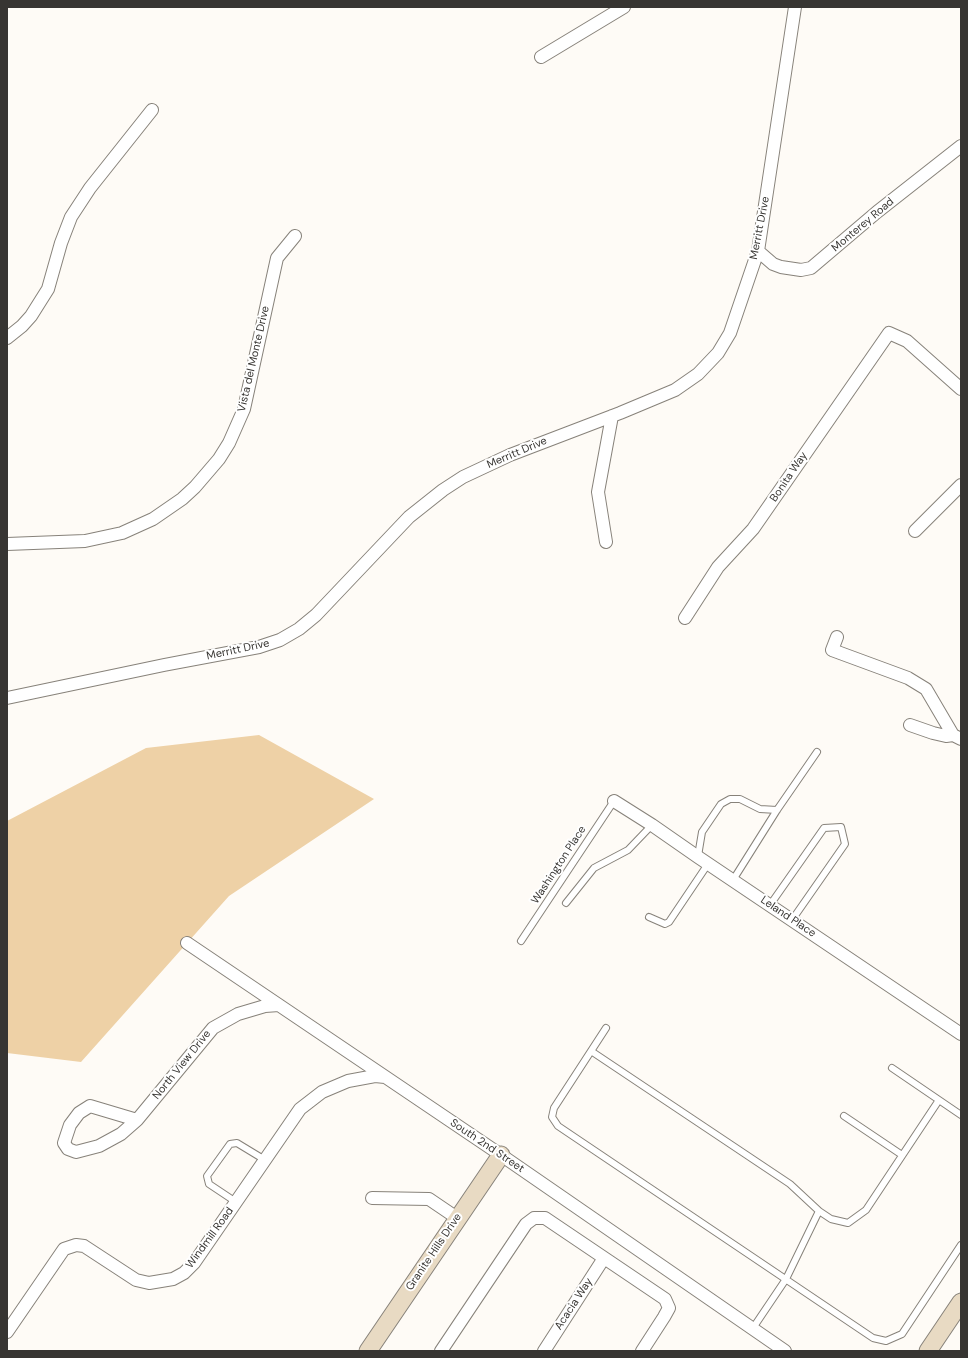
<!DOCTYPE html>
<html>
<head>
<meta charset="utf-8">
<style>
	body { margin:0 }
	#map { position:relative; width:968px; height:1358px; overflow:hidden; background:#fefbf6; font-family:"DM Sans",sans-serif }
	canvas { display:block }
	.frame { position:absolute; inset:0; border:8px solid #373532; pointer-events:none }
</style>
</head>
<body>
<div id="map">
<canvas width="968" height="1358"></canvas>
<div class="frame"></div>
</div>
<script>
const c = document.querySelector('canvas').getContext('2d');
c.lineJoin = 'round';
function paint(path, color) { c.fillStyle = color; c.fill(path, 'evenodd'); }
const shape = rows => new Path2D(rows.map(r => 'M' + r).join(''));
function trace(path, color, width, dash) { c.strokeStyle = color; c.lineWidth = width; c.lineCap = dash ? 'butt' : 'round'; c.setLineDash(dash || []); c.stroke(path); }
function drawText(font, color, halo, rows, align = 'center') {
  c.font = font + ' "DM Sans",sans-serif'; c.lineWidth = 4; c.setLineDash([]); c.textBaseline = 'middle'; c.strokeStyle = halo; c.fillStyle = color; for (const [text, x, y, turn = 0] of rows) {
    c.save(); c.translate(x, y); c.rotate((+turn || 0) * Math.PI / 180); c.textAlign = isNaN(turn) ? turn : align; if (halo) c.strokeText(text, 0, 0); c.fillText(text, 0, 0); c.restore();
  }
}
paint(shape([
	[259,735,374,799,229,896,81,1062,7,1053,7,821,146,748]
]), '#eed1a6');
const lane = shape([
	[698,856,702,832,721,804,730,799,740,799,760,809,777,810],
	[733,880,777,810,817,752],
	[566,903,594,868,628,850,652,825],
	[770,905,824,828,841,827,845,844,792,920],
	[649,917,665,924,669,922,708,864],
	[521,941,614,801],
	[606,1028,554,1108,552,1117,558,1126,873,1338,886,1341,902,1334,961,1245],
	[591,1051,790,1184,819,1211,831,1219,848,1223,866,1210,939,1100],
	[892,1068,961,1115],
	[844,1116,902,1155],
	[236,1202,209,1184,207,1176,230,1144,237,1143,265,1160],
	[753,1328,786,1279,819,1211]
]);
const street = shape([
	[541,57,624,7],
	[758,251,773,264,781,267,801,270,811,268,877,212,961,146],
	[7,338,22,326,31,316,48,289,61,243,71,217,90,188,152,110],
	[915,531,961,485],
	[606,542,598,492,612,416],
	[7,544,85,541,122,533,153,519,182,499,195,487,219,459,229,443,244,409,277,258,295,236],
	[685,618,718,567,753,529,889,333,907,341,961,389],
	[837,637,832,650,908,678,926,689,953,735],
	[7,698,164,665,259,647,280,640,299,629,316,615,409,517,443,490,463,477,510,455,620,413,675,390,698,374,718,353,730,333,758,251,795,7],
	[910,725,933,733,946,736,953,735,961,739],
	[614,801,652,825,698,857,961,1034],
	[187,943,501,1155,785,1351],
	[137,1120,121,1134,99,1146,76,1152,68,1149,64,1143,70,1125,79,1113,90,1106,137,1120,213,1028,238,1014,265,1006,279,1005],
	[372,1198,429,1199,457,1218],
	[7,1332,64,1249,76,1245,84,1246,136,1280,149,1283,173,1279,184,1273,194,1263,300,1109,322,1092,348,1081,375,1076,385,1077],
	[441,1351,526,1224,534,1218,545,1218,665,1299,669,1308,664,1317,642,1351],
	[544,1351,604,1258]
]);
const secondary = shape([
	[368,1351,501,1155],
	[928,1351,961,1302]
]);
trace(lane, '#87827a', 8);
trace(street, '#87827a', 14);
trace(secondary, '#87827a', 19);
trace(lane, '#fff', 6);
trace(street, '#fff', 12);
trace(secondary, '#e8dac3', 17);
drawText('11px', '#373532', '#fff', [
	["Monterey Road",863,225,-40],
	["Merritt Drive",760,228,-79],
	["Vista del Monte Drive",254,359,-77],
	["Merritt Drive",517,453,-23],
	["Bonita Way",789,477,-56],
	["Merritt Drive",238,650,-12],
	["Washington Place",559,865,-57],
	["Leland Place",788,917,34],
	["North View Drive",182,1065,-51],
	["South 2nd Street",487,1146,34],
	["Windmill Road",210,1238,-54],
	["Granite Hills Drive",434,1252,-56],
	["Acacia Way",574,1304,-57]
]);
</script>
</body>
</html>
